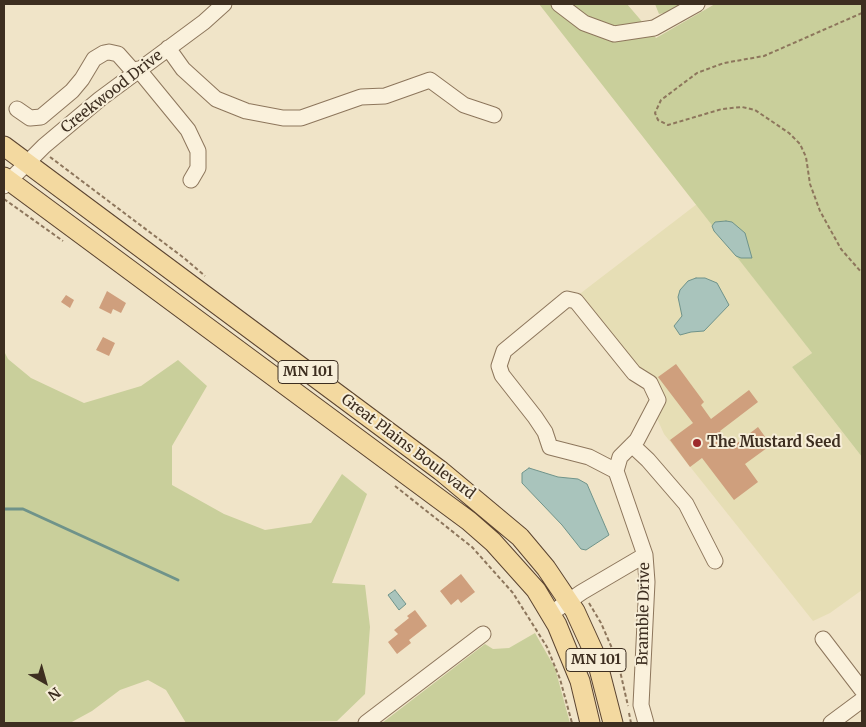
<!DOCTYPE html>
<html>
<head>
<meta charset="utf-8">
<style>
	body { margin:0 }
	#map { position:relative; width:866px; height:727px; overflow:hidden; background:#f0e4c8; font-family:Merriweather,serif }
	canvas { display:block }
	.frame { position:absolute; inset:0; border:5px solid #3d2e20; pointer-events:none }
	.north { position:absolute; left:20px; top:657px; width:50px; height:50px; -webkit-text-stroke:4px #f7eed8; paint-order:stroke; rotate:142deg; font-size:14px; font-weight:700; line-height:20px; text-align:center; color:#3d2e20 }
	.north::after { content:''; display:block; margin:auto; width:18px; height:22px; background:#3d2e20; clip-path:polygon(50% 0,100% 100%,50% 72%,0 100%) }
</style>
</head>
<body>
<div id="map">
<canvas width="866" height="727"></canvas>
<div class="frame"></div>
<div class="north">N</div>
</div>
<script>
const c = document.querySelector('canvas').getContext('2d');
c.lineJoin = 'round';
function paint(path, color) { c.fillStyle = color; c.fill(path, 'evenodd'); }
const shape = rows => new Path2D(rows.map(r => 'M' + r).join(''));
function trace(path, color, width, dash) { c.strokeStyle = color; c.lineWidth = width; c.lineCap = dash ? 'butt' : 'round'; c.setLineDash(dash || []); c.stroke(path); }
function drawText(font, color, halo, rows, align = 'center') {
  c.font = font + ' Merriweather,serif'; c.lineWidth = 4; c.setLineDash([]); c.textBaseline = 'middle'; c.strokeStyle = halo; c.fillStyle = color; for (const [text, x, y, turn = 0] of rows) {
    c.save(); c.translate(x, y); c.rotate((+turn || 0) * Math.PI / 180); c.textAlign = isNaN(turn) ? turn : align; if (halo) c.strokeText(text, 0, 0); c.fillText(text, 0, 0); c.restore();
  }
}
paint(shape([
	[697,204,812,353,792,367,862,457,862,590,830,613,813,621,664,434,635,369,577,296]
]), '#e6deb5');
paint(shape([
	[539,4,627,4,656,38,715,4,862,4,862,457,792,367,812,353],
	[655,4,692,4,680,10,659,14],
	[4,351,8,359,31,378,84,403,141,386,178,360,207,386,172,446,172,485,224,514,265,530,311,523,342,474,367,494,332,583,365,585,370,627,365,694,337,721,186,723,166,690,148,680,120,690,92,711,70,723,4,723],
	[535,633,555,668,570,723,382,723,485,644,493,649,509,648]
]), '#c9cf9b');
const water = shape([
	[726,221,732,222,745,233,752,258,741,258,736,256,714,231,712,226,715,222,726,221],
	[696,278,705,278,717,283,729,305,704,331,691,332,680,335,674,326,682,316,678,297,680,290,688,281,696,278],
	[529,468,558,477,578,479,587,484,609,535,586,550,581,549,562,525,522,483,522,473,529,468],
	[395,590,406,604,399,610,388,595,395,590]
]);
paint(water, '#a9c4bc');
trace(water, '#6f938a', 1);
trace(shape([
	[4,509,23,509,178,580]
]), '#6f938a', 3);
paint(shape([
	[107,291,126,303,121,313,113,309,111,314,99,308],
	[66,295,74,300,70,308,61,302],
	[103,337,115,343,109,356,96,350],
	[676,364,704,402,701,405,711,419,749,390,758,402,720,431,732,447,758,427,771,445,745,464,758,482,734,500,702,458,690,467,670,440,693,423,658,377],
	[461,574,475,592,461,603,458,599,451,605,440,591],
	[415,610,427,626,409,640,411,643,397,654,388,642,398,634,394,630,409,618,407,616]
]), '#cf9f7d');
const minor = shape([
	[559,4,584,23,614,34,654,28,697,4],
	[168,48,183,69,216,99,246,111,283,118,301,118,361,97,385,96,430,80,464,105,494,115],
	[138,69,188,130,198,151,198,168,191,180],
	[17,109,30,118,41,117,72,91,82,79,94,59,104,53,109,52,118,54,134,72],
	[4,186,44,146,100,99,204,22,224,4],
	[632,445,648,460,686,504,715,561],
	[616,471,589,457,550,447,545,432,535,417,502,375,499,366,504,351,567,299,576,301,634,373,650,383,658,400,637,440,620,457,616,471,645,555,647,582,641,705,646,723],
	[550,614,582,592,645,555],
	[823,639,862,690],
	[366,723,483,634],
	[831,723,862,700]
]);
const major = shape([
	[4,146,441,471,520,537,546,568,575,611,596,657,613,723],
	[4,177,469,521,493,542,536,590,557,625,580,681,590,723]
]);
trace(minor, '#8d765c', 17);
trace(major, '#5b4430', 21);
trace(shape([
	[862,13,764,56,724,63,697,73,661,100,655,113,658,120,668,125,722,109,742,107,755,110,789,133,800,144,806,157,810,184,820,211,841,249,862,273],
	[50,157,184,258,205,276],
	[4,199,63,241],
	[395,486,472,547,513,593,547,647,560,679,572,723],
	[589,603,601,623,618,662,628,706],
	[629,713,631,723]
]), '#8d765c', 2, [4, 2.5]);
trace(minor, '#faf1dc', 15);
trace(major, '#f3d9a0', 19);
for (const [x, y, r, color] of [
	[697,443,5,"#9e2a2b"]
]) { const dot = new Path2D(); dot.arc(x, y, r, 0, 2 * Math.PI); c.fillStyle = color; c.fill(dot); trace(dot, '#f7eed8', 2); }
for (const [x, y, w] of [
	[308,372,60],
	[596,660,60]
]) { const box = new Path2D(); box.roundRect(x - w / 2, y - 11.5, w, 23, 4); c.fillStyle = '#f7eed8'; c.fill(box); trace(box, '#3d2e20', 1); }
drawText('bold 14px', '#3d2e20', null, [
	["MN 101",308,372],
	["MN 101",596,660]
]);
drawText('15px', '#3d2e20', '#f7eed8', [
	["Creekwood Drive",112,92,-38],
	["Great Plains Boulevard",408,447,37],
	["Bramble Drive",644,614,-89]
]);
drawText('bold 15px', '#3d2e20', '#f7eed8', [
	["The Mustard Seed",707,443]
], 'left');
</script>
</body>
</html>
